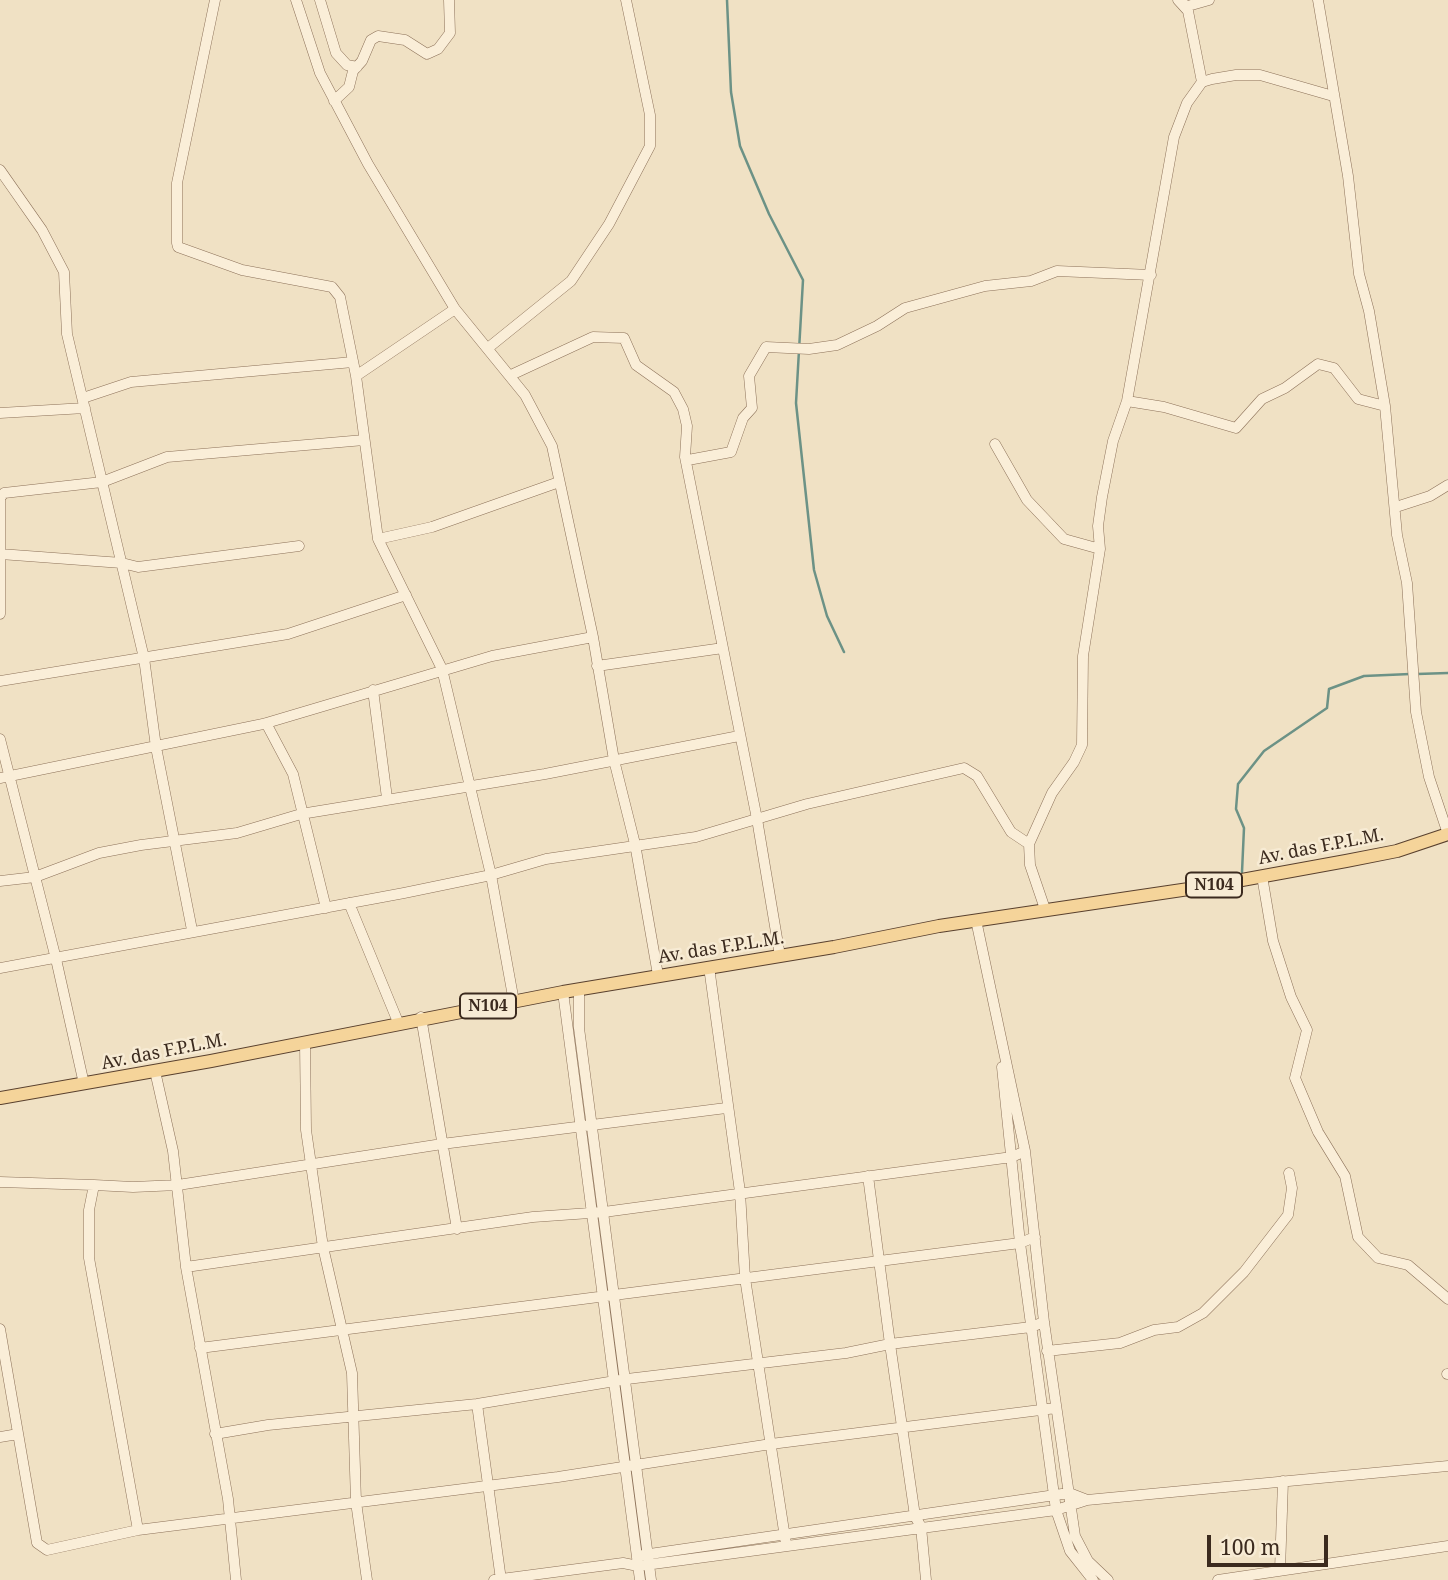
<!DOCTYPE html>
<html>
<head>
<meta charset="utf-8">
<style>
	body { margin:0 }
	#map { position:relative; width:1448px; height:1580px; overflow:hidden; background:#f0e1c4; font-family:"Noto Serif",serif }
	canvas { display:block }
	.scale { position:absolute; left:1207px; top:1535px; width:121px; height:32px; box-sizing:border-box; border:4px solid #3b2a1e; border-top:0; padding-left:9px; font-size:21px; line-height:24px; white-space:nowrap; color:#3b2a1e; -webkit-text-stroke:5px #f7ebd4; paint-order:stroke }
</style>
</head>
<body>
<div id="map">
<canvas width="1448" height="1580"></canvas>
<div class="scale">100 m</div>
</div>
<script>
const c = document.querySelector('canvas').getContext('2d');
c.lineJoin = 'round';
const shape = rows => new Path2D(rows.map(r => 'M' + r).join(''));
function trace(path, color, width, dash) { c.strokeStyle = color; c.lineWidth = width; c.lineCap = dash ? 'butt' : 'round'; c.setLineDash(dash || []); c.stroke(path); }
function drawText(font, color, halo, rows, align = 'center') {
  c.font = font + ' "Noto Serif",serif'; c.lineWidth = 5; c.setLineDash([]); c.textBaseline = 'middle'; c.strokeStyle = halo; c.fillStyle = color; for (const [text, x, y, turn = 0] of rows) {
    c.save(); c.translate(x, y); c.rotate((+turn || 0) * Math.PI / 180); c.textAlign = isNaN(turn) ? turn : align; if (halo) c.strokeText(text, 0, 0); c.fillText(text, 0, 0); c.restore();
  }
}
trace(shape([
	[727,0,731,92,740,146,769,214,803,280,796,403,814,570,827,616,844,652],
	[1417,674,1448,673],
	[1242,872,1244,828,1236,809,1238,784,1264,751,1327,708,1329,689,1364,676,1410,674]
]), '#6c9286', 2.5);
const minor = shape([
	[215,0,177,183,177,243,178,247,242,270,332,287,340,297,356,376,378,539,442,669,491,875,514,1002],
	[296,0,320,73,368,164,455,309,525,395,552,446,593,637,614,760,635,844,658,975],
	[320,0,336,53,347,65,357,67],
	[1178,0,1188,11,1202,82],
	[1318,0,1348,176,1359,274,1369,311,1385,406,1397,535,1407,583,1416,712,1429,777,1448,834],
	[1181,3,1188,6,1209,0],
	[334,101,349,87,353,71,362,61,371,40,378,36,405,40,427,54,438,49,450,33,449,0],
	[0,170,42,230,64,272,67,334,144,658,156,747,192,930],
	[488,348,571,281,609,224,650,146,650,115,626,0],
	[511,375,593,337,624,338,636,365,674,392,683,409,687,426,685,457,757,819,780,956],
	[356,376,455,309],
	[83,398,131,382,353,362],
	[1127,401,1164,407,1236,428,1262,399,1285,388,1318,364,1334,368,1358,399,1385,406],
	[0,413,85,408],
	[995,444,1027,500,1064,539,1100,549],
	[688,460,731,452,743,418,752,408,749,376,766,347,809,349,837,345,877,326,905,308,985,286,1031,281,1057,271,1151,275],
	[1396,507,1430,496,1448,485],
	[378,539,432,527,559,482],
	[0,554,122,563,138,567,299,546],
	[0,614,0,498,4,493,102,482,167,457,364,440],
	[597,666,723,648],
	[0,681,288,634,406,595],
	[373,690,387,798],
	[266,723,293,774,326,908],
	[0,739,56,959,84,1084],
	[0,778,263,724,492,656,593,637],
	[1262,876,1273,941,1291,997,1307,1030,1295,1078,1318,1132,1345,1176,1358,1237,1378,1258,1408,1265,1448,1299],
	[0,881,35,877,99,853,141,845,237,833,301,814,545,774,739,736],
	[349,903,398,1022],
	[1045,909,1030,865,1029,844,1052,793,1074,762,1082,745,1083,656,1100,549,1098,526,1102,497,1113,441,1127,401,1174,137,1187,103,1202,82,1212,79,1236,75,1260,75,1333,96],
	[976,920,1025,1151,1044,1322,1075,1536,1088,1561,1108,1580],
	[709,967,740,1192,745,1278,786,1544],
	[0,968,404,893,491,875,546,859,696,837,807,804,964,768,977,776,1011,832,1029,844],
	[579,989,579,1028,651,1580],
	[563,992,640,1580],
	[421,1017,457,1229],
	[305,1042,306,1130,323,1247,352,1373,356,1502,367,1580],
	[1002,1067,1020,1243,1056,1510,1070,1551,1093,1580],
	[155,1071,173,1151,186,1267,228,1499,236,1580],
	[868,1176,890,1344,915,1516,921,1527,926,1580],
	[0,1182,94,1185],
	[186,1267,533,1217,604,1212,938,1167,1012,1157,1025,1151],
	[0,1329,37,1543,47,1550,138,1530,558,1477,771,1444,1056,1408],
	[200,1348,1020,1243,1035,1237],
	[1047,1351,1120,1343,1154,1330,1178,1327,1203,1313,1244,1272,1288,1215,1292,1188,1289,1173],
	[1447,1374,1448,1374],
	[477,1404,501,1580],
	[215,1434,268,1425,477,1404,627,1379,846,1353,890,1344,1031,1327,1044,1322],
	[0,1437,18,1434],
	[138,1530,89,1258,89,1210,94,1185,133,1187,178,1185,442,1144,726,1108],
	[643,1555,1069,1493,1087,1500],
	[1280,1570,1283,1481],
	[494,1580,623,1563,638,1566,1056,1510,1087,1500,1448,1466],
	[1218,1580,1448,1546]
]);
const major = shape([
	[0,1098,211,1061,563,992,834,947,939,926,1209,886,1346,861,1397,851,1448,834]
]);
trace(minor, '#8c7159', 11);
trace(major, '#59402e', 14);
trace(minor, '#faeed8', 10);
trace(major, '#f5d49a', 12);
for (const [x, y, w] of [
	[1214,885,56],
	[488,1006,56]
]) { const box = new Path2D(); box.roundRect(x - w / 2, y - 12.5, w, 25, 5); c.fillStyle = '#f7ebd4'; c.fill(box); trace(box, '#3b2a1e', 2); }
drawText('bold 16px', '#3b2a1e', null, [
	["N104",1214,885],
	["N104",488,1006]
]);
drawText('18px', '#3b2a1e', '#f7ebd4', [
	["Av. das F.P.L.M.",1321,847,-11],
	["Av. das F.P.L.M.",721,948,-9],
	["Av. das F.P.L.M.",164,1052,-11]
]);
</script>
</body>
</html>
